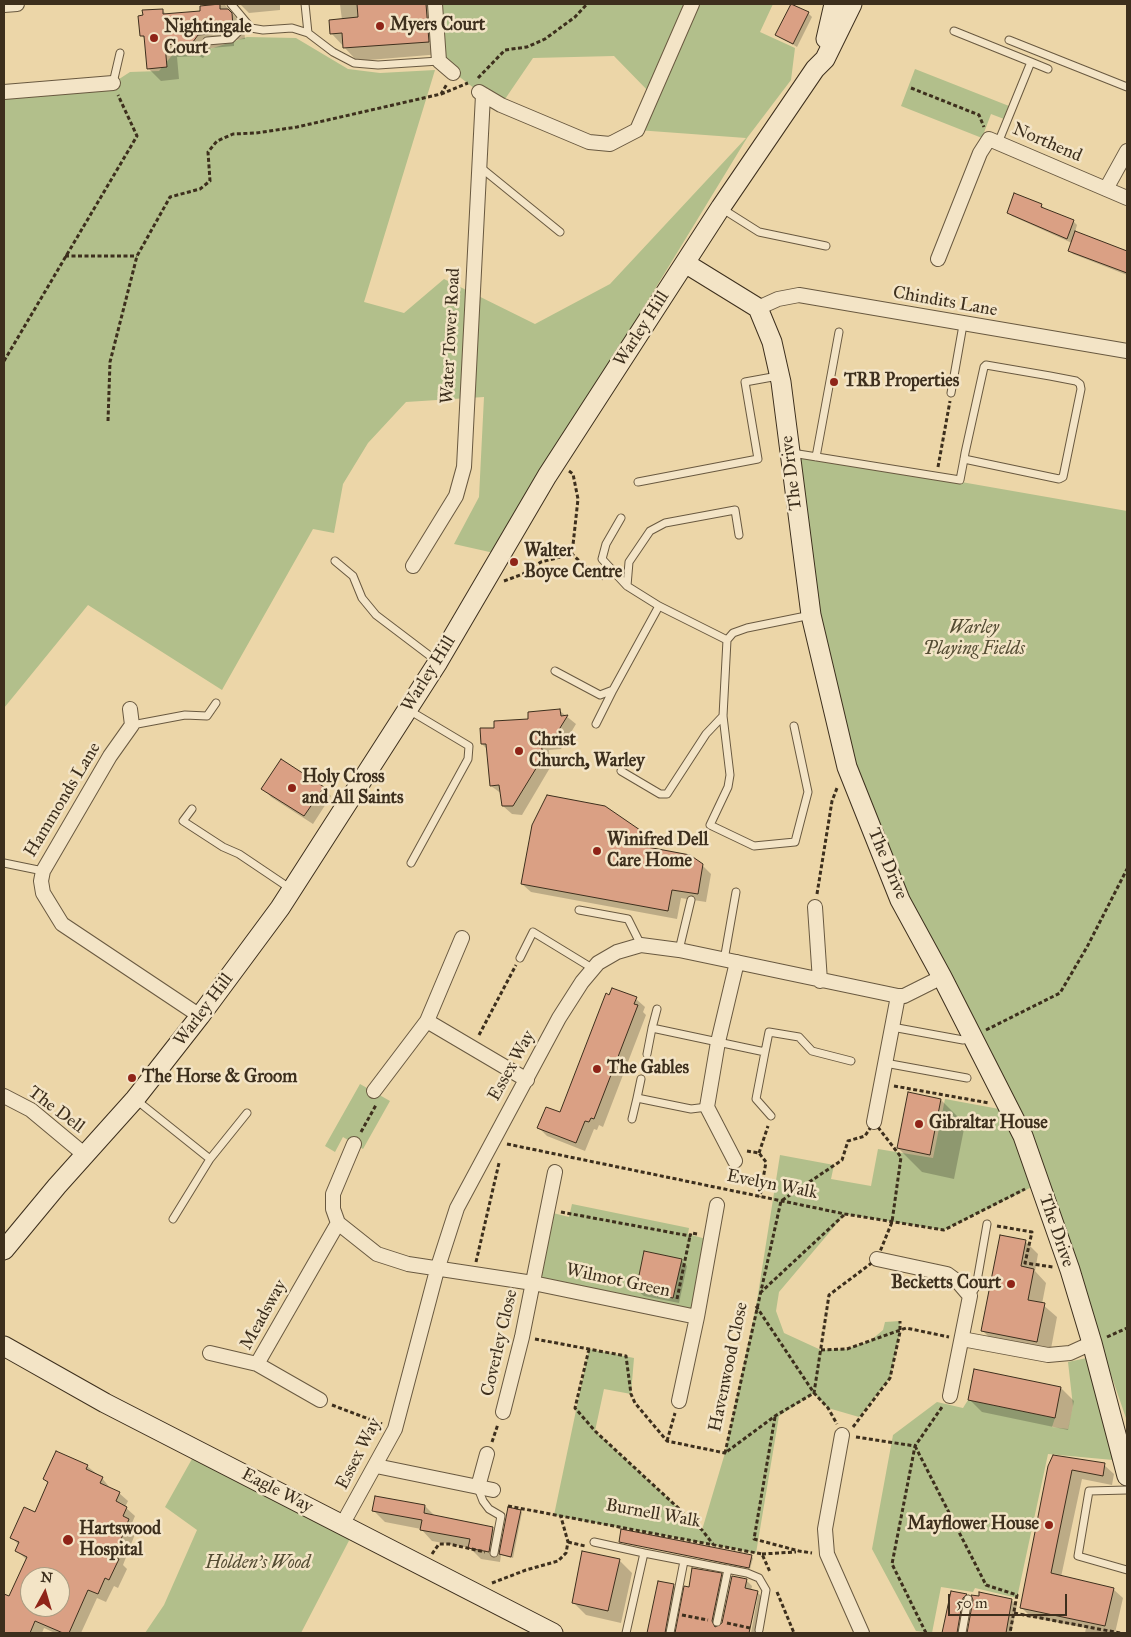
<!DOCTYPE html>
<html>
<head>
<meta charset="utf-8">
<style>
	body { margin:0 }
	#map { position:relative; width:1131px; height:1637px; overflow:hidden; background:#ecd6a8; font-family:"IM FELL Great Primer",serif }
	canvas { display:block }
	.frame { position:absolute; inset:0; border:5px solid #3d2f1d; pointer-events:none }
	.north { position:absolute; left:20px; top:1567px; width:50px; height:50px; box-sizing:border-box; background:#f3e4c6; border:1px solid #aa9c82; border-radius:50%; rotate:6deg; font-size:14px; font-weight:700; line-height:20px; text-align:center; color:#3d2f1d }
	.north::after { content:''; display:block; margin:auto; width:18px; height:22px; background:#8f2418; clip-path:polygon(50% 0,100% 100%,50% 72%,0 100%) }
	.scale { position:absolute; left:948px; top:1594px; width:119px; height:22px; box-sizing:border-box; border:2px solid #3d2f1d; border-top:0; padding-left:6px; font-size:15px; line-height:18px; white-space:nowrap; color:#3d2f1d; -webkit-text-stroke:4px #f3e4c6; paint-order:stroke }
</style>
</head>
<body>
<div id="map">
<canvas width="1131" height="1637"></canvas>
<div class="frame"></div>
<div class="north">N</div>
<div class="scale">50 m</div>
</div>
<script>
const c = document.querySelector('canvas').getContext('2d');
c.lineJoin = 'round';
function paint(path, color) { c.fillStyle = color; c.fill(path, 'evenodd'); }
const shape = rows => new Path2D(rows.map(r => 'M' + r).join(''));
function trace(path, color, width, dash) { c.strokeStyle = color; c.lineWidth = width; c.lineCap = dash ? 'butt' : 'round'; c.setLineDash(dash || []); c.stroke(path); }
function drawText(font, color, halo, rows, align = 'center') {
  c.font = font + ' "IM FELL Great Primer",serif'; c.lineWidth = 5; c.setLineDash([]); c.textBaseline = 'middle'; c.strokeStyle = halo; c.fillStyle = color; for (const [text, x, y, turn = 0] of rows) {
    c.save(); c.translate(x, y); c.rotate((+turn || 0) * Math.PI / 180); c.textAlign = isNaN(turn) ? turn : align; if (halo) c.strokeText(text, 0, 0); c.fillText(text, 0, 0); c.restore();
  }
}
paint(shape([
	[435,4,773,4,760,32,795,48,791,80,747,138,494,553,454,544,479,497,484,397,406,402,368,443,343,484,334,533,313,529,222,690,88,605,4,708,4,92,113,83,130,72,159,71,174,53,213,48,247,37,296,38,348,69,380,73,435,70,364,302,404,313,444,279,535,324,610,284,746,138,637,130,652,95,614,56,533,58,501,105,479,92,439,61],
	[915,69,1009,106,1004,119,991,114,982,138,901,106],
	[790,452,1127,511,1127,1421,1028,1135,1040,1183,944,1230,845,1214,779,1292,776,1311,784,1333,821,1350,847,1349,870,1341,883,1330,885,1322,900,1321,900,1332,890,1378,859,1417,828,1408,814,1393,779,1416,756,1553,554,1515,589,1349,634,1358,631,1394,604,1389,595,1431,702,1530,725,1453,756,1307,780,1155,834,1165,831,1179,871,1186,878,1149,933,1158,945,1099,1010,1111,847,767],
	[360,1084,390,1101,363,1149,343,1137,335,1152,325,1146],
	[572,1204,689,1228,688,1234,706,1239,694,1311,540,1279,553,1213,569,1217],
	[644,1251,681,1259,673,1298,636,1290],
	[1096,1356,1124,1461,1048,1454,1017,1598,975,1588,973,1592,941,1587,932,1633,916,1631,872,1549,893,1435,937,1402,963,1408,968,1400,1055,1418,1052,1427,1068,1429,1073,1406,1068,1362],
	[197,1450,354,1531,301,1633,145,1633,164,1605,197,1530,165,1507]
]), '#b2bf8b');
paint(shape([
	[240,4,280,4,280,10,249,13],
	[340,4,439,4,441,54,357,61,332,34,342,20],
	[225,5,244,27,245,39,234,40,234,46,211,48,203,58,199,56,177,57,179,79,161,81,148,68,146,40,141,35,162,10,167,15,202,12,201,7],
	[808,13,812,17,797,47,777,35],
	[1041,205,1045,209,1073,221,1077,225,1075,232,1127,252,1127,275,1073,254,1069,250,1072,243,1012,216,1008,212],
	[560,711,576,724,561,749,549,750,551,766,522,815,512,814,503,806,502,794,491,786,487,749,482,744,496,729],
	[263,788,323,788,331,796,313,824,271,797],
	[639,831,648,840,649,849,702,865,711,874,706,902,681,898,677,919,531,892,522,884],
	[636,999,645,1007,643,1012,646,1015,603,1127,599,1125,597,1130,594,1129,585,1151,547,1136,539,1128,561,1114],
	[909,1094,941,1100,965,1124,954,1179,922,1172,898,1148],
	[1025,1241,1038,1254,1035,1271,1046,1283,1042,1304,1057,1317,1050,1354,995,1343,982,1330],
	[681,1260,687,1266,679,1303,644,1296,637,1290],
	[975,1371,1061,1388,1074,1401,1068,1430,982,1412,969,1399],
	[1104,1465,1114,1474,1112,1485,1082,1479,1061,1577,1113,1589,1123,1598,1115,1633,1085,1633,1086,1628,1031,1617,1021,1607,1049,1467],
	[87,1466,102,1478,110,1488,119,1493,128,1501,125,1507,135,1516,132,1523,137,1529,123,1565,127,1569,118,1588,114,1586,106,1602,97,1598,81,1633,55,1633,44,1628,42,1633,4,1633,4,1595,10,1598,27,1560,17,1551,19,1545,12,1538,35,1513,49,1484,44,1479],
	[30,1577,60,1577,60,1607,30,1607],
	[425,1506,436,1517,493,1529,503,1539,520,1511,522,1512,513,1558,501,1555,500,1562,481,1559,470,1548,432,1541,421,1529,385,1522,374,1511],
	[620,1541,751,1556,753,1558,750,1569],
	[619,1560,632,1573,621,1623,586,1615,574,1603],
	[721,1575,727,1581,717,1628,723,1624,746,1580,752,1586,751,1591,757,1592,763,1598,756,1633,751,1633,758,1595,756,1595,748,1633,677,1633,685,1588,690,1589],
	[659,1582,673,1585,679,1591,671,1633,649,1633],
	[952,1592,966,1595,971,1600,962,1633,944,1633],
	[975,1600,1011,1600,1017,1605,1011,1633,969,1633]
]), '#0003');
const building = shape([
	[220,4,220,9,228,9,232,13,233,27,222,28,222,33,198,35,190,46,185,43,165,45,167,67,147,69,144,36,140,36,138,16,143,15,142,10,163,9,163,14,200,11,200,6,220,4],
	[357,4,426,4,429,42,343,48,342,33,330,34,329,20,358,17,357,4],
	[791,4,809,12,793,44,775,35,791,4],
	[1014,193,1042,204,1041,207,1074,220,1067,239,1007,213,1014,193],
	[1075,231,1127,251,1127,273,1068,251,1075,231],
	[560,709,561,716,568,715,552,741,541,742,543,757,513,806,502,806,499,785,490,786,486,744,481,744,480,728,494,728,494,721,528,719,528,712,560,709],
	[281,759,324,787,304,816,261,789,281,759],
	[547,795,605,806,640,830,642,846,690,855,703,864,698,894,672,890,668,911,521,884,532,825,547,795],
	[612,988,637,997,634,1004,638,1005,594,1119,591,1118,589,1122,585,1121,576,1143,537,1128,546,1107,560,1112,606,993,609,995,612,988],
	[908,1092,941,1099,930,1155,897,1148,908,1092],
	[1000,1235,1026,1240,1021,1266,1034,1269,1028,1300,1045,1303,1037,1342,981,1331,1000,1235],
	[644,1251,682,1259,673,1298,636,1290,644,1251],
	[974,1369,1061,1387,1055,1418,968,1400,974,1369],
	[56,1451,88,1465,86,1469,103,1477,100,1483,120,1492,116,1501,127,1507,123,1516,129,1519,114,1557,119,1559,109,1580,105,1578,98,1594,88,1590,69,1633,63,1633,35,1621,30,1633,4,1633,4,1594,9,1596,27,1557,15,1551,19,1542,10,1538,24,1507,35,1512,48,1482,43,1479,56,1451],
	[30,1577,60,1577,60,1607,30,1607,30,1577],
	[1053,1455,1105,1463,1103,1476,1072,1470,1051,1573,1114,1588,1105,1626,1020,1608,1048,1466,1053,1455],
	[375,1496,425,1505,424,1513,493,1527,489,1552,468,1548,470,1539,420,1530,422,1520,372,1511,375,1496],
	[508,1507,521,1510,511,1557,499,1554,508,1507],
	[621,1529,752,1555,749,1568,619,1542,621,1529],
	[582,1551,620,1559,608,1611,572,1603,582,1551],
	[692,1568,722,1573,712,1621,715,1627,722,1623,732,1576,747,1579,745,1588,758,1591,749,1633,675,1633,684,1586,689,1587,692,1568],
	[658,1581,674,1584,665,1633,647,1633,658,1581],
	[951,1591,967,1594,963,1598,957,1633,942,1633,951,1591],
	[979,1592,1012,1599,1006,1633,967,1633,973,1600,971,1595,979,1596,979,1592]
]);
paint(building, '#daa084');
trace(building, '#3d2f1d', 1);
const lane = shape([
	[231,4,251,28,263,30,292,28,308,33,333,52,354,63,378,65,439,61],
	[305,4,308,33],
	[954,31,1031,62,998,143],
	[1009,40,1127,87],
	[207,41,231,39,240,30,244,22],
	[1031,62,1048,69],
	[113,83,120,53],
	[480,167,560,232],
	[721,208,759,232,826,246],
	[951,393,963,325],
	[792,453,960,480,964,459,965,453,984,367,986,365,1050,376,1076,381,1080,384,1081,389,1063,477,1059,479,964,459],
	[816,457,839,332],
	[638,482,758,459,745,382,778,376],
	[621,518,606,544,602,559,627,586],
	[739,535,735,510,665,523,650,531,629,562,627,586,659,606,727,640,733,633,747,628,811,615],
	[335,561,353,576,362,598,376,615,438,662],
	[727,640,723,716,730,775,728,787,710,825,754,846,795,842,808,792,794,726],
	[555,671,600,695,613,690,659,606],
	[407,709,469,746,468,759,411,863],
	[596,724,613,690],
	[132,725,185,715,207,716,216,703],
	[621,771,660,794,667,794,706,734,723,716],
	[192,809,183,821,223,847,239,854,291,889],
	[4,863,43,871],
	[579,910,628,919,641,945],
	[679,950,691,900],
	[520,958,533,932,592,968],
	[724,960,736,892],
	[657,1009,652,1028,765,1052,769,1032,799,1037,812,1051,851,1061],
	[892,1027,963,1040],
	[765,1052,756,1099,771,1116],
	[647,1054,652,1028],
	[885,1063,967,1078],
	[641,1079,637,1098,691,1109,707,1107],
	[135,1099,210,1159,173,1219],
	[632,1119,637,1098],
	[210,1159,247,1113],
	[970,1296,976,1287,987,1224],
	[478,1488,483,1501,489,1509,501,1516,494,1553],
	[1127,1490,1089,1491,1078,1556,1127,1570],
	[594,1542,644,1553],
	[717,1622,728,1569],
	[626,1633,644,1553,747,1573,759,1578,766,1590,759,1630],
	[670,1633,684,1561],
	[962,1633,968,1599]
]);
const street = shape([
	[435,4,439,61,453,73],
	[4,5,17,4],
	[4,92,113,83],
	[479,92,501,105,589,142,610,144,637,130,692,4],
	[1106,189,1127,151],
	[938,259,980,153,989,139,1127,198],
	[758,308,778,299,799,295,1127,351],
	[413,566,456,496,464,467,483,95],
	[130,709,132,725,110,756,43,871,41,881,43,893,62,924,200,1016],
	[815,907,820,981],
	[427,1021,527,1080],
	[374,1091,427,1021,462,938],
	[4,1096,31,1110,85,1155],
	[874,1122,898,996],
	[735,1161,707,1107,718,1042,737,962],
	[338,1223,333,1209,333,1194,354,1144],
	[877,1259,947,1274,958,1282,970,1296,950,1396],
	[697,1317,717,1205],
	[962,1339,1048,1355,1070,1353,1092,1343],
	[210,1353,257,1364],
	[320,1400,257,1364,338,1223,377,1254,408,1264,533,1283,697,1317,679,1401],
	[503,1412,522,1337,555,1172],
	[842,1435,825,1529,827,1554,862,1633],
	[376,1466,493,1490],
	[478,1487,487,1454],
	[342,1525,395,1429,437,1270,457,1208,559,1018,582,982,598,963,617,952,641,945,679,950,898,996,904,996,942,977]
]);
const secondary = shape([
	[826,39,834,4],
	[685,263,758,308,772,342,781,382,811,615,847,767,900,900,942,977,1023,1136,1070,1270,1092,1343,1127,1476],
	[4,1250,57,1186,135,1099,200,1016,280,908,438,662,547,476,721,207,815,69,825,59,852,4],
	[4,1346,105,1403,553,1633]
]);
trace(lane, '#695940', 9);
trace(street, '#695940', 16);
trace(secondary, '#3d2f1d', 21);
trace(shape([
	[478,78,505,50,527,47,545,39,575,17,587,4],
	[911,88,979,115,984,127],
	[441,94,468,83],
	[65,256,137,256],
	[4,361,137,136,118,95],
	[108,421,110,362,137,256,170,197,200,189,210,181,208,152,217,141,233,134,256,133,297,127,441,94,447,84],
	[938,467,950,401],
	[569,471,573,474,578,499,572,554,591,572,603,579],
	[504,581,523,574,541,562,572,554],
	[817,894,832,801,837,788],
	[986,1030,1060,993,1087,947,1127,869],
	[479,1035,516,965],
	[894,1086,989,1103],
	[874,1122,901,1157,892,1222,877,1259,829,1295,814,1393,775,1416,725,1453,781,1201,842,1160,848,1141,865,1136,874,1122],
	[361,1132,376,1105],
	[507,1144,845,1214,944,1230,1025,1189],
	[747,1151,759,1153,766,1162,760,1197],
	[759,1153,768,1126],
	[561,1212,690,1236,691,1233,697,1234],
	[997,1226,1032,1232,1025,1263,1053,1267],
	[476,1262,499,1163],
	[760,1293,845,1214],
	[677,1299,690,1236],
	[756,1306,814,1393,828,1408,837,1424],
	[1107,1337,1127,1328],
	[535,1339,626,1356,631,1394,635,1403,667,1441,725,1453],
	[589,1349,575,1408,595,1431,702,1530,713,1544],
	[821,1350,847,1349,906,1328,949,1337],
	[332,1405,382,1424],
	[775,1417,754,1539,799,1551,812,1553],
	[853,1427,890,1378,900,1332,900,1321],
	[856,1437,915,1446],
	[667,1441,675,1413],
	[492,1442,498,1424],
	[915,1446,986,1585,1017,1595,1010,1633],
	[508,1506,762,1554,770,1572],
	[568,1542,585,1546],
	[432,1554,439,1544,449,1544,485,1552],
	[762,1554,796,1552],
	[492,1583,526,1570,558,1561,566,1553,568,1542,561,1517],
	[777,1592,794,1633],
	[1014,1613,1120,1633],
	[682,1615,708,1620],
	[727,1623,750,1628],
	[926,1633,892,1564,915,1446,942,1407]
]), '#3d2f1d', 3, [4, 2.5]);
trace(lane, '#f3e4c6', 7);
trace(street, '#f3e4c6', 14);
trace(secondary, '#f3e4c6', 19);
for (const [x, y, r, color] of [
	[380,26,5,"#8f2418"],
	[154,38,5,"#8f2418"],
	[834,382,5,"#8f2418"],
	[514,562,5,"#8f2418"],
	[519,751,5,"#8f2418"],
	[292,788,5,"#8f2418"],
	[597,851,5,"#8f2418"],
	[597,1069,5,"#8f2418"],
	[132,1078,5,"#8f2418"],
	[919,1124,5,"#8f2418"],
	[1011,1284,5,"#8f2418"],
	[1049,1525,5,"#8f2418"],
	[68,1540,6,"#8f2418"]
]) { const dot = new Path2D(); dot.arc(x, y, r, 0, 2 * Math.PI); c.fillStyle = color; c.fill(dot); trace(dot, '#f3e4c6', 2); }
drawText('bold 18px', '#3d2f1d', '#f3e4c6', [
	["Myers Court",390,26],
	["Nightingale",164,28],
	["Court",164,49],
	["TRB Properties",844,382],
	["Walter",524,552],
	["Boyce Centre",524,573],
	["Christ",529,741],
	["Church, Warley",529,762],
	["Holy Cross",302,778],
	["and All Saints",302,799],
	["Winifred Dell",607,841],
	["Care Home",607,862],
	["The Gables",607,1069],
	["The Horse & Groom",142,1078],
	["Gibraltar House",929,1124],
	["Becketts Court",1001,1284,"right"],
	["Mayflower House",1039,1525,"right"],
	["Hartswood",79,1530],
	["Hospital",79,1551]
], 'left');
drawText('18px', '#3d2f1d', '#f3e4c6', [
	["Northend",1047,143,23],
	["Chindits Lane",945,302,10],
	["Warley Hill",642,329,-57],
	["Water Tower Road",451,336,-87],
	["The Drive",792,473,-97],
	["Warley Hill",429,674,-58],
	["Hammonds Lane",63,800,-59],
	["The Drive",887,864,67],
	["Warley Hill",204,1010,-53],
	["Essex Way",512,1066,-61],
	["The Dell",56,1110,37],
	["Evelyn Walk",772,1185,11],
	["The Drive",1056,1231,71],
	["Wilmot Green",618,1281,12],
	["Meadsway",264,1315,-61],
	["Coverley Close",500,1343,-77],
	["Havenwood Close",729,1367,-78],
	["Essex Way",359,1454,-63],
	["Eagle Way",277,1491,27],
	["Burnell Walk",653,1514,10]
]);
drawText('italic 18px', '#544c33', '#f3e4c6', [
	["Warley",974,629],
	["Playing Fields",974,650],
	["Holden's Wood",258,1564]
]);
</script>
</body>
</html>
